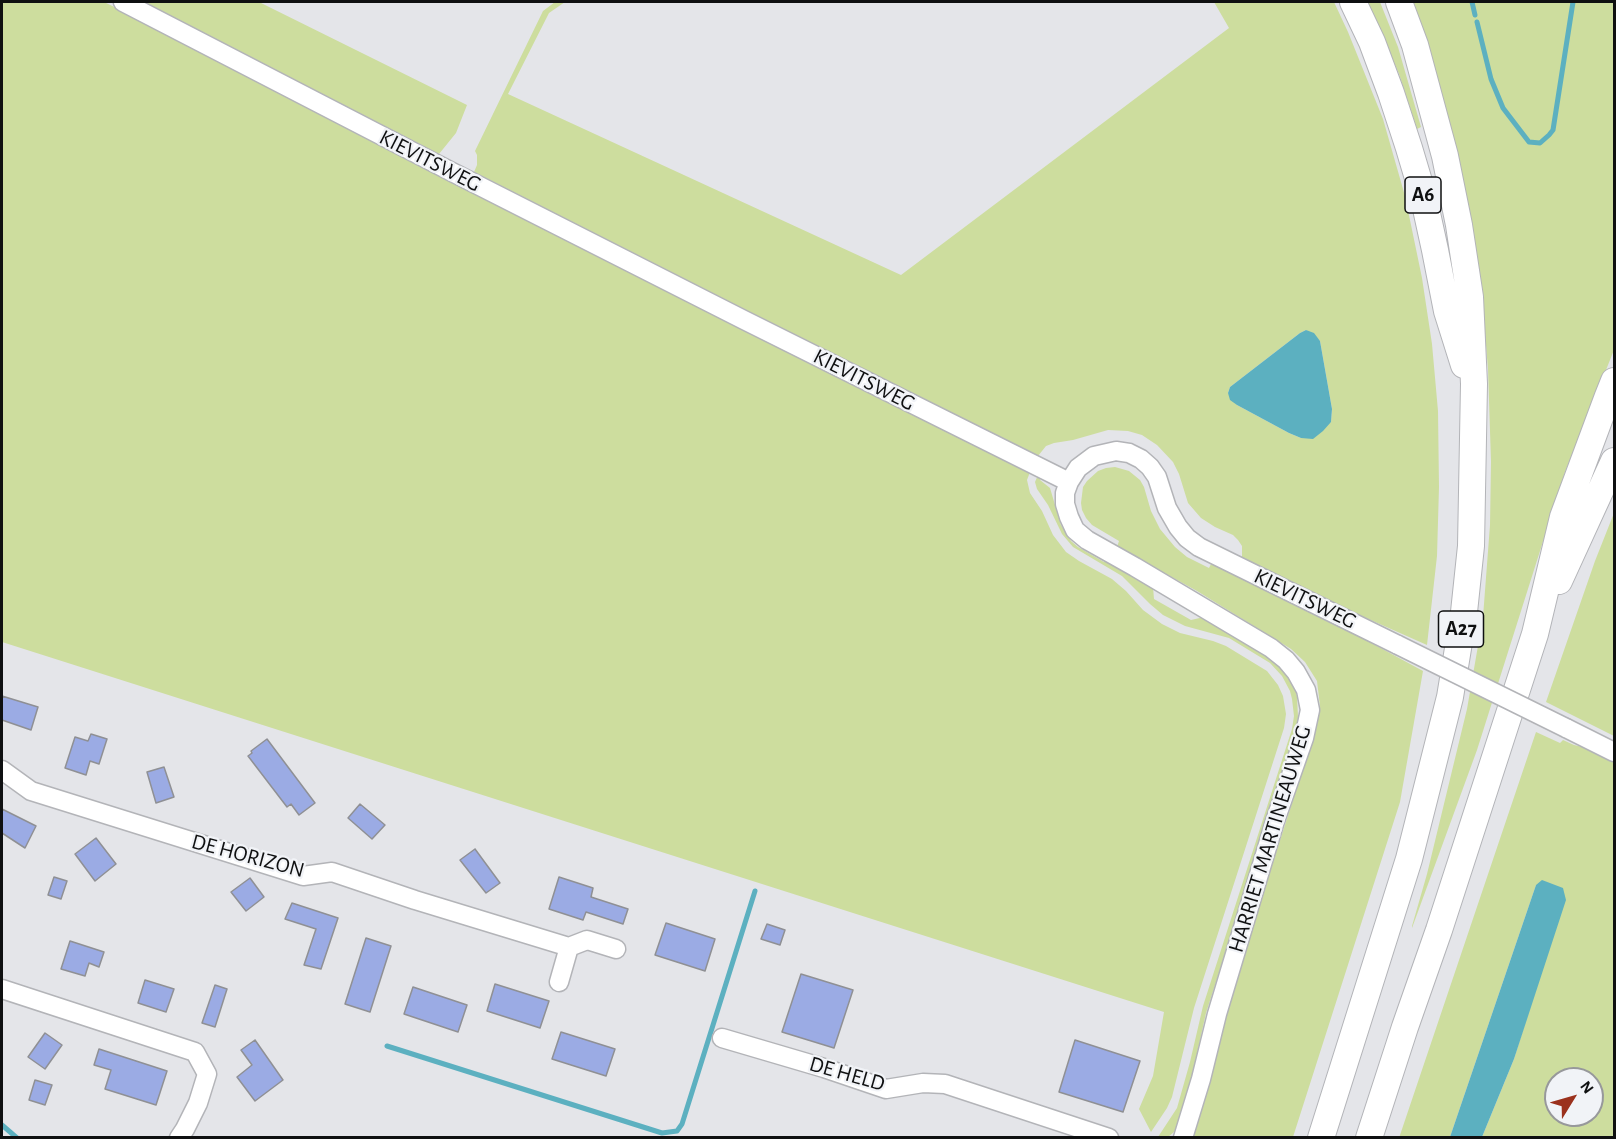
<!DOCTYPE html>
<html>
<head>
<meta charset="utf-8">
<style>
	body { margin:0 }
	#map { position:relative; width:1616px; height:1139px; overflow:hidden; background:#e4e5e9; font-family:"Alegreya Sans",sans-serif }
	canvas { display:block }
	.frame { position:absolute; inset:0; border:3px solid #0f1011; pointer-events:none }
	.north { position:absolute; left:1544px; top:1067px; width:60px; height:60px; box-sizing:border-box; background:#f1f3f7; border:2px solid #97989b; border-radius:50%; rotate:53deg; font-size:16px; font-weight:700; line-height:24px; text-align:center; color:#0f1011 }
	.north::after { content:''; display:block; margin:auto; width:21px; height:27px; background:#9b311d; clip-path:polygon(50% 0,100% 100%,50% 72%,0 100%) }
</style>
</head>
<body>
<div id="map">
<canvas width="1616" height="1139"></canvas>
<div class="frame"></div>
<div class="north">N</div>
</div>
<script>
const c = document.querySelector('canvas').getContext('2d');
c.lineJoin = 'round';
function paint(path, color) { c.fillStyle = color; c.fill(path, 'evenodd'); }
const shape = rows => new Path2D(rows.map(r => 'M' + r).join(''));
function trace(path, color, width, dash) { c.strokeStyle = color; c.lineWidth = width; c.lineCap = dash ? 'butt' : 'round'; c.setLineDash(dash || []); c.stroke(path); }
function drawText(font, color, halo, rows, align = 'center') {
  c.font = font + ' "Alegreya Sans",sans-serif'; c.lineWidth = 4.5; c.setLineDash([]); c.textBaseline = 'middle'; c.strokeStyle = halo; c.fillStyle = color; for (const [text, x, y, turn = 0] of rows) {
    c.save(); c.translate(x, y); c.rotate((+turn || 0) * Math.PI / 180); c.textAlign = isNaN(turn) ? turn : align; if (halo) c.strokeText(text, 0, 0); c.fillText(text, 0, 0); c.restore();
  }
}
paint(shape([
	[2,2,104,2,177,37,1030,472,1027,480,1030,493,1042,511,1053,535,1066,552,1079,561,1112,579,1126,591,1143,610,1162,624,1180,633,1213,641,1226,646,1267,671,1278,685,1283,696,1286,714,1284,728,1194,1008,1172,1097,1167,1108,1151,1132,1139,1109,1153,1076,1164,1012,2,642],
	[142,2,259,2,467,105,456,133,439,154],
	[555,2,565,2,549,13,508,94,901,275,1229,28,1214,2,1334,2,1348,32,1383,119,1405,196,1422,278,1432,344,1438,411,1439,487,1437,556,1427,645,1339,606,1242,557,1242,546,1238,540,1233,535,1215,527,1201,518,1188,503,1179,474,1173,462,1157,445,1142,435,1128,431,1108,430,1073,440,1054,443,1046,446,1038,456,703,289,474,172,477,165,477,155,475,151,543,11],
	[1306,330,1320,341,1332,409,1331,422,1301,438,1289,433,1237,405,1228,393,1230,387,1300,333],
	[1368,2,1380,2,1398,47,1421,127,1417,129,1399,74],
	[1413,2,1614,2,1614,350,1565,472,1477,750,1412,928,1412,926,1427,874,1467,709,1483,617,1490,525,1491,462,1488,369,1482,298,1460,168,1438,80],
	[1115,467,1129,471,1140,480,1144,487,1151,511,1160,529,1175,547,1187,557,1209,568,1212,562,1318,614,1423,671,1400,802,1293,1137,1191,1137,1221,1023,1314,735,1320,706,1317,681,1305,662,1291,649,1197,591,1117,547,1119,541,1092,525,1086,518,1082,510,1081,503,1083,487,1087,481,1098,471,1106,468],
	[1038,475,1041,477,1040,480,1050,488,1061,525,1071,541,1078,547,1104,562,1108,562,1153,587,1154,599,1191,620,1204,617,1266,654,1286,672,1295,688,1297,697,1298,717,1296,733,1206,1013,1192,1076,1177,1126,1174,1132,1168,1137,1158,1137,1177,1108,1190,1062,1203,1006,1292,729,1294,716,1292,699,1290,691,1282,676,1270,663,1229,638,1185,626,1163,615,1150,604,1122,576,1073,547,1062,534,1048,505,1037,489,1035,482],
	[1614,513,1614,736,1546,702,1595,561],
	[1536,732,1560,743,1563,740,1574,745,1587,748,1614,762,1614,1137,1482,1137,1514,1059,1536,988,1536,885,1450,1137,1399,1138],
	[1556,1079,1592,1079,1592,1115,1556,1115]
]), '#cddd9e');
paint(shape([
	[1306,330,1314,333,1320,341,1332,409,1331,422,1323,431,1313,439,1301,438,1289,433,1237,405,1230,400,1228,393,1230,387,1300,333],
	[1542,880,1563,888,1566,900,1514,1059,1482,1137,1450,1137,1536,885]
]), '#5cb0c0');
trace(shape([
	[1472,2,1475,15],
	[1477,22,1491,79,1503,108,1529,142,1540,143,1549,135,1553,130,1573,2],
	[387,1046,662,1133,677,1131,682,1124,755,891],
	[2,1125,17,1138]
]), '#5cb0c0', 5);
const building = shape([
	[2,696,38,707,31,730,2,720,2,696],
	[91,734,107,739,99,764,90,761,86,775,65,768,75,737,88,741,91,734],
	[267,739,315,803,299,815,291,804,287,807,248,756,252,753,251,751,267,739],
	[164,767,174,797,156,803,147,772,164,767],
	[360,804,385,825,372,839,348,818,360,804],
	[2,809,36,826,25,848,2,833,2,809],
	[96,838,116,864,95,881,75,854,96,838],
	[475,849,500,883,486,893,460,860,475,849],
	[54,877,67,881,61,899,48,895,54,877],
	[559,877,593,888,591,897,628,909,623,924,586,912,583,920,549,909,559,877],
	[250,878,264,897,246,911,231,892,250,878],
	[292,903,338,918,321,969,304,965,316,929,285,919,292,903],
	[666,923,715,939,705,971,655,955,666,923],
	[767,924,785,930,780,945,761,939,767,924],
	[366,938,391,946,370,1012,345,1004,366,938],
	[70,941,104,952,99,967,89,963,85,976,61,969,70,941],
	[801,974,853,990,834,1048,782,1032,801,974],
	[145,980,174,989,166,1012,138,1003,145,980],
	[495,984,549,1001,540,1028,487,1011,495,984],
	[215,985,227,989,215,1027,202,1023,215,985],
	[413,987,467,1005,458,1032,404,1014,413,987],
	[561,1032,615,1049,606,1076,552,1059,561,1032],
	[45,1033,62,1045,45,1069,28,1057,45,1033],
	[255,1040,283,1080,255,1101,237,1077,252,1065,241,1050,255,1040],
	[1075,1040,1140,1061,1123,1112,1059,1092,1075,1040],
	[99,1049,167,1071,156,1105,105,1089,111,1070,94,1065,99,1049],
	[35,1080,52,1085,45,1105,29,1100,35,1080]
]);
paint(building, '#9babe4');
trace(building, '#8f9094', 1.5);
const minor = shape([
	[123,2,452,172,744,320,1069,482],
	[1566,728,1614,752],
	[2,770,31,791,303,876,332,872,415,900,569,947,587,940,616,949],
	[559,982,569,947],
	[2,989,195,1052,207,1074,198,1103,185,1129,179,1138],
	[722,1038,824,1068,886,1089,923,1083,945,1084,1109,1138],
	[1183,1138,1201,1079,1217,1014,1275,821,1304,738,1310,710,1306,690,1296,672,1286,660,1271,648,1135,567,1087,540,1075,530,1069,517,1065,504,1065,493,1069,482,1078,468,1094,456,1116,451,1129,453,1141,459,1150,467,1157,477,1167,508,1178,527,1187,538,1199,547,1398,645]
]);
const highway = shape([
	[1353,2,1372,42,1391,93,1409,148,1423,195,1435,250,1447,311,1464,365],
	[1559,581,1614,461],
	[1321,1138,1409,859,1450,697,1464,612,1471,546,1474,384,1470,297,1459,225,1445,156,1415,45,1399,2],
	[1369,1138,1405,1027,1439,930,1535,634,1563,517,1608,396,1614,381]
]);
trace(minor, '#b3b4b8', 21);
trace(highway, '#b3b4b8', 28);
trace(minor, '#fff', 18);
trace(highway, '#fff', 26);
const minorBridge = shape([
	[1398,645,1566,728]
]);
trace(minorBridge, '#b3b4b8', 21, []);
trace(minorBridge, '#fff', 18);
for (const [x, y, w] of [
	[1423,195,36],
	[1461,629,45]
]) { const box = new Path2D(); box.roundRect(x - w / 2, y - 18, w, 36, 4.5); c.fillStyle = '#f1f3f7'; c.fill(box); trace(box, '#0f1011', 1.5); }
drawText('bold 21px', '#0f1011', null, [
	["A6",1423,195],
	["A27",1461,629]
]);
drawText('22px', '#0f1011', '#f1f3f7', [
	["KIEVITSWEG",430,161,27],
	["KIEVITSWEG",864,380,27],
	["KIEVITSWEG",1305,599,26],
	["HARRIET MARTINEAUWEG",1270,839,-73],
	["DE HORIZON",248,856,15],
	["DE HELD",847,1074,16]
]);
</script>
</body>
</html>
